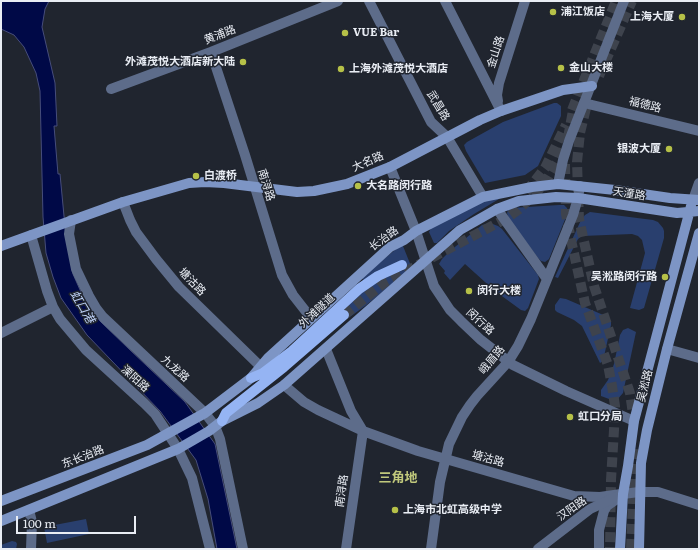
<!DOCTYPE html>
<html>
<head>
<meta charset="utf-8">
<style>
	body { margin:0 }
	#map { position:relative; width:700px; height:550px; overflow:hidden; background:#20252f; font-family:Literata,serif }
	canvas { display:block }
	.frame { position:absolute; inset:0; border:2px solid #e9edf4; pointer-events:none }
	.scale { position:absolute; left:16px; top:516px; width:120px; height:18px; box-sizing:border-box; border:2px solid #e9edf4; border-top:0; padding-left:5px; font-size:12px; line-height:14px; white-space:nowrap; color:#e9edf4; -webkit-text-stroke:3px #20252f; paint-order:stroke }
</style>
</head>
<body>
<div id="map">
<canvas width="700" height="550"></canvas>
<div class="frame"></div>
<div class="scale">100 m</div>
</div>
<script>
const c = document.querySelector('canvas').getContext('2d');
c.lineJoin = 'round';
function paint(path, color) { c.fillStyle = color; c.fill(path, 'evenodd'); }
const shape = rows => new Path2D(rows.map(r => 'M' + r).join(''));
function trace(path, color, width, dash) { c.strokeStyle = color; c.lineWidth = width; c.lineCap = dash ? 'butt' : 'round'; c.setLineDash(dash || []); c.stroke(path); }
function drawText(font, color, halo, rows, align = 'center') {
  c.font = font + ' Literata,"Noto Sans SC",serif'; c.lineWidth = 3; c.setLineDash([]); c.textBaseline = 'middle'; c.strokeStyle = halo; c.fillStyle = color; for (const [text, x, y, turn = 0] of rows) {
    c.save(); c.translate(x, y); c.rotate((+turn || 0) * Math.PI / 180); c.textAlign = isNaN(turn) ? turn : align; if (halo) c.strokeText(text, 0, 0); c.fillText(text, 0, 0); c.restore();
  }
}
paint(shape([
	[554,103,557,103,561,106,561,116,538,166,525,175,485,183,466,151,464,145,467,142,503,122],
	[494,198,499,199,474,214,449,231,437,243,434,243,429,232,431,228,476,204],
	[559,205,564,205,567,208,568,212,549,259,545,262,541,261,538,258,509,219,507,213,508,210,511,208],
	[590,212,653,220,658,222,663,228,664,231,664,238,644,308,639,310,630,308,645,253,642,240,638,236,632,234,582,236,578,239,558,278,555,277,581,220,585,215],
	[490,223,498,226,502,229,538,275,539,279,528,308,525,311,521,310,495,291,465,264,450,280,444,273,445,271,439,264,442,259,450,251,482,225],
	[401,245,403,246,411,266,410,270,365,306,347,319,339,311,357,296,373,285,391,275,404,270,402,261,363,280,362,277],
	[560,298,566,299,608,317,611,322,611,325,603,361,600,363,582,326,574,320,557,312,555,310,555,305],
	[628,328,636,332,623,393,617,400,609,399,601,396,601,390,608,380,614,364,620,335,623,330],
	[86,519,89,534,47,543,44,527],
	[12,541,16,542,17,544,16,549,1,549,1,545]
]), '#293f6e');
const water = shape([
	[1,1,49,1,45,9,42,27,55,83,57,126,54,126,58,174,60,174,66,237,73,274,84,299,92,311,101,322,129,349,185,402,215,444,237,549,217,549,208,499,196,460,160,411,87,335,61,298,53,277,46,253,43,217,40,91,36,73,24,47,14,35,1,29,1,1]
]);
paint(water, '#000947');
trace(water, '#464d7b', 1);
trace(shape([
	[599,76,632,1],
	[586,108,580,133,577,162,579,219,594,286,630,393,634,421],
	[572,110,616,1],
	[568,138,574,105],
	[565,164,566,214,571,240,585,303,608,365,612,386,615,406,614,430,611,480,610,549],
	[526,192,545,168,566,125],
	[344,315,384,283,507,218,518,210,536,193,547,179,564,150],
	[631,549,635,445]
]), '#3e434d', 10, [10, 5]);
trace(shape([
	[369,1,431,122,447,137,483,197],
	[445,1,501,111],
	[211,52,245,155,282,275,293,295,311,318],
	[111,89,211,52,338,1],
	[498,101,497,95,499,83,525,1],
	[584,103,699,131],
	[390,167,416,231,434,286,450,310,461,321,481,340,513,365,566,391,634,421],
	[693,200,699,183],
	[123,202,130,220,136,232,156,259,179,287,260,366],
	[497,209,547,279],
	[71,220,69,234,76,269,89,296,96,308,103,317,205,413,215,426,220,439,243,549],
	[31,235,47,291,53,307,60,319,86,350,144,403,155,414,178,449,192,478,210,549],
	[1,333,53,307],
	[326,349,351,411,363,431,346,549],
	[667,349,699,358],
	[284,385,304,402,318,410,363,431,418,451,574,496,600,497,621,494],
	[639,492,658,492,699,505],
	[431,549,440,482,449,444,462,417,470,405,477,396,508,362,518,346,531,319,573,215,578,198,580,186],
	[599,549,599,530,604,511,607,506,617,499]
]), '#5d6c8a', 10);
trace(shape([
	[558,184,563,160,569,141,624,1],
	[29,510,32,522,31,549],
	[538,549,590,509,623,494,639,492]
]), '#5d6c8a', 10);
trace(shape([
	[1,246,123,202,189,183,205,182,224,183,297,192,314,191,347,184,390,167,480,120,501,111,563,90,592,86],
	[1,501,147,445,205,413,251,378,268,358,390,247,404,240,416,231,483,197,532,187,558,184,615,190,670,198,699,200],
	[1,521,178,449,209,431,222,421,258,403,284,385,460,230,497,209,519,201,556,197,578,198,677,213,699,211],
	[620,549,623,494,628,466,634,421,691,206],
	[639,549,641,463,647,430,667,349,699,233]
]), '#7d95c5', 10);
trace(shape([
	[251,378,263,373,292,351,359,289,378,276,402,265],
	[222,421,226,413,284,367,344,315]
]), '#95b4f3', 10);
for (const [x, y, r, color] of [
	[553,12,4,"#b6c148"],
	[682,17,4,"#b6c148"],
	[345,33,4,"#b6c148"],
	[243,62,4,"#b6c148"],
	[561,68,4,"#b6c148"],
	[341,69,4,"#b6c148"],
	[669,149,4,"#b6c148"],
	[196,176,4,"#b6c148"],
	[358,186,4,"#b6c148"],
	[665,277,4,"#b6c148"],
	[469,291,4,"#b6c148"],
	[570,417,4,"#b6c148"],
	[395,510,4,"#b6c148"]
]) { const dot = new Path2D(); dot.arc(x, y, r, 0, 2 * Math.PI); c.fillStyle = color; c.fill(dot); trace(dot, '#20252f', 1.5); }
drawText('bold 11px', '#e9edf4', '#20252f', [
	["浦江饭店",561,12],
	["上海大厦",674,17,"right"],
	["VUE Bar",353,33],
	["外滩茂悦大酒店新大陆",235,62,"right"],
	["金山大楼",569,68],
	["上海外滩茂悦大酒店",349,69],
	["银波大厦",661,149,"right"],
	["白渡桥",204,176],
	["大名路闵行路",366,186],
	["吴淞路闵行路",657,277,"right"],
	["闵行大楼",477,291],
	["虹口分局",578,417],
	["上海市北虹高级中学",403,510]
], 'left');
drawText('11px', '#e9edf4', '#20252f', [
	["黄浦路",220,35,-21],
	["金山路",496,52,-72],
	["福德路",645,105,14],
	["武昌路",438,106,59],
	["大名路",368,162,-23],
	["南浔路",266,185,73],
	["天潼路",629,194,9],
	["长治路",384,239,-36],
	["塘沽路",192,282,46],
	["外滩隧道",317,311,-43],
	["闵行路",480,322,42],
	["峨眉路",492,360,-50],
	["九龙路",175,369,42],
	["溧阳路",135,379,42],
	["吴淞路",645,386,-76],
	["东长治路",83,457,-21],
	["塘沽路",488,459,16],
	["南浔路",342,491,-82],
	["汉阳路",572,509,-35]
]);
drawText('italic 12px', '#bdd0f6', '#20252f', [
	["虹口港",82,307,59]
]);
drawText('bold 13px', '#c0c87c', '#20252f', [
	["三角地",398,478]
]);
</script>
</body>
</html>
